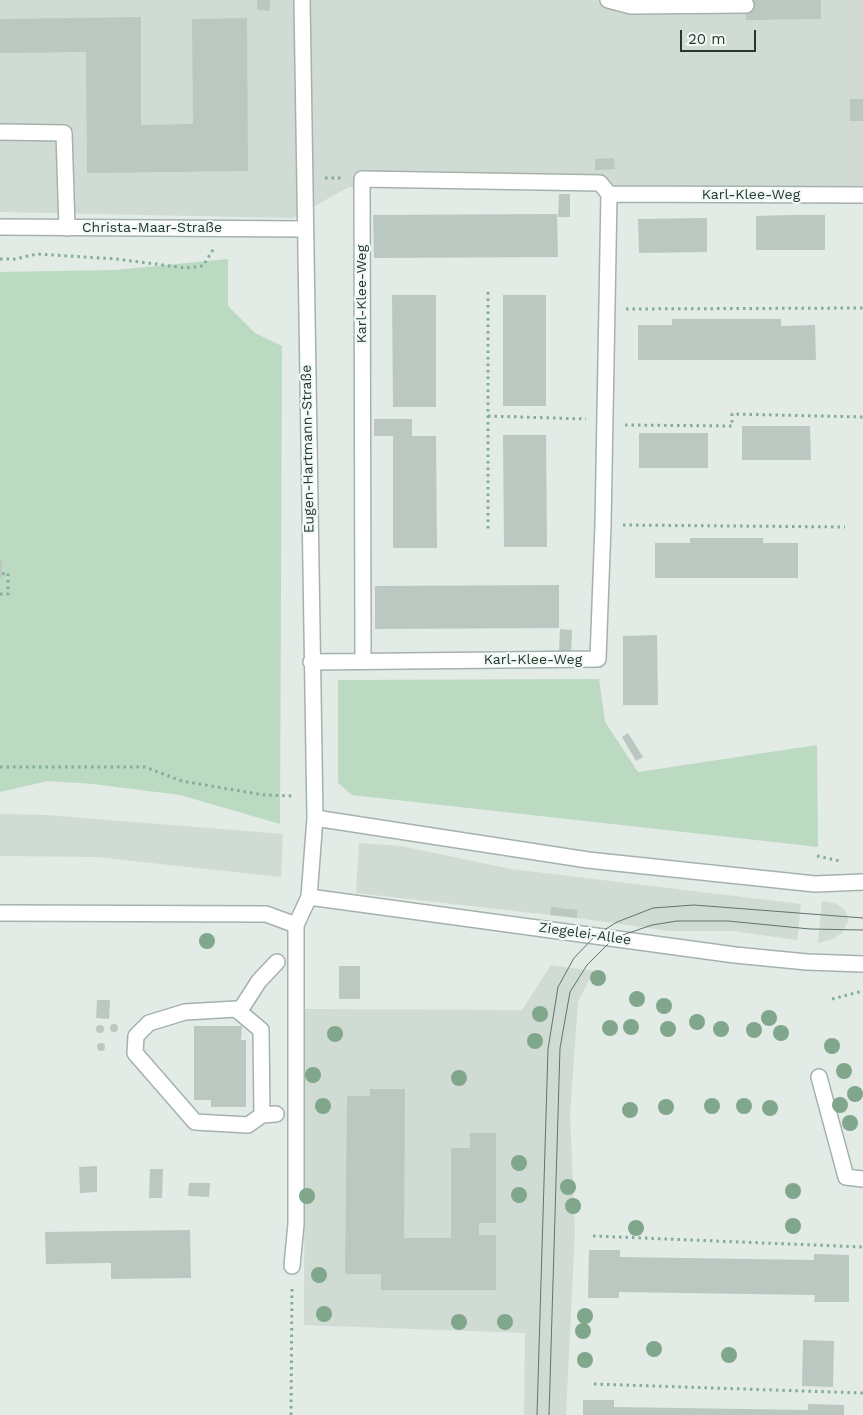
<!DOCTYPE html>
<html>
<head>
<meta charset="utf-8">
<style>
	body { margin:0 }
	#map { position:relative; width:863px; height:1415px; overflow:hidden; background:#e2ebe6; font-family:"Work Sans",sans-serif }
	canvas { display:block }
	.scale { position:absolute; left:680px; top:30px; width:76px; height:22px; box-sizing:border-box; border:2px solid #233a31; border-top:0; padding-left:6px; font-size:15px; line-height:18px; white-space:nowrap; color:#233a31; -webkit-text-stroke:4px #f2f8f4; paint-order:stroke }
</style>
</head>
<body>
<div id="map">
<canvas width="863" height="1415"></canvas>
<div class="scale">20 m</div>
</div>
<script>
const c = document.querySelector('canvas').getContext('2d');
c.lineJoin = 'round';
function paint(path, color) { c.fillStyle = color; c.fill(path, 'evenodd'); }
const shape = rows => new Path2D(rows.map(r => 'M' + r).join(''));
function trace(path, color, width, dash) { c.strokeStyle = color; c.lineWidth = width; c.lineCap = dash ? 'butt' : 'round'; c.setLineDash(dash || []); c.stroke(path); }
function drawText(font, color, halo, rows, align = 'center') {
  c.font = font + ' "Work Sans",sans-serif'; c.lineWidth = 4.5; c.setLineDash([]); c.textBaseline = 'middle'; c.strokeStyle = halo; c.fillStyle = color; for (const [text, x, y, turn = 0] of rows) {
    c.save(); c.translate(x, y); c.rotate((+turn || 0) * Math.PI / 180); c.textAlign = isNaN(turn) ? turn : align; if (halo) c.strokeText(text, 0, 0); c.fillText(text, 0, 0); c.restore();
  }
}
paint(shape([
	[0,0,863,0,863,194,349,187,293,218,0,212],
	[0,814,47,815,283,834,281,877,96,857,0,856],
	[359,843,401,846,511,869,801,904,797,940,733,931,669,931,577,918,356,893],
	[822,901,834,903,844,909,848,917,848,922,842,933,833,939,818,943],
	[551,965,594,971,578,1001,570,1114,575,1232,566,1415,524,1415,525,1333,304,1325,305,1009,522,1010]
]), '#d0dbd4');
paint(shape([
	[228,259,228,306,255,333,282,346,280,824,180,795,93,784,48,781,0,792,0,272,115,270],
	[599,679,605,722,638,772,817,745,818,847,352,795,338,783,338,680]
]), '#bcdac1');
paint(shape([
	[257,0,270,0,270,11,257,10],
	[746,0,821,0,821,19,746,20],
	[141,17,141,125,193,124,192,19,247,18,248,171,87,173,86,52,0,53,0,19],
	[850,99,863,99,863,121,850,121],
	[614,158,615,169,595,170,595,159],
	[559,194,570,194,570,217,558,217],
	[557,214,558,257,374,258,373,215],
	[791,215,825,215,825,250,756,250,756,216],
	[707,218,707,252,639,253,638,219],
	[392,295,436,295,436,407,393,407],
	[503,295,546,295,546,406,503,406],
	[672,319,781,319,781,326,815,325,816,360,638,360,638,325,672,325],
	[374,419,412,419,412,436,436,436,437,548,393,548,393,436,374,436],
	[742,426,810,426,811,460,742,460],
	[639,433,708,433,708,468,639,468],
	[503,435,546,435,547,547,504,547],
	[690,538,763,538,763,543,798,543,798,578,655,578,655,543,690,543],
	[0,560,2,560,2,578,0,578],
	[559,585,559,628,375,629,375,586],
	[560,629,572,630,571,652,559,652],
	[657,635,658,705,623,705,623,636],
	[628,733,643,757,636,761,622,737],
	[551,907,577,910,577,918,550,915],
	[339,966,360,966,360,999,339,999],
	[97,1000,110,1000,109,1019,96,1018],
	'110 1028a4 4 0 1 1 8 0a4 4 0 1 1-8 0Z',
	'96 1029a4 4 0 1 1 8 0a4 4 0 1 1-8 0Z',
	[194,1026,242,1026,241,1040,246,1040,246,1107,211,1107,211,1100,194,1100],
	'97 1047a4 4 0 1 1 8 0a4 4 0 1 1-8 0Z',
	[370,1089,405,1089,404,1238,451,1238,451,1148,470,1148,470,1133,496,1133,496,1223,479,1223,479,1235,496,1235,496,1290,381,1290,381,1274,345,1274,347,1096,370,1096],
	[97,1166,97,1192,80,1193,79,1167],
	[150,1169,163,1169,162,1198,149,1198],
	[189,1183,210,1183,209,1197,188,1196],
	[190,1230,191,1278,111,1279,111,1263,46,1264,45,1232],
	[589,1250,620,1250,620,1257,814,1260,814,1254,849,1255,849,1302,814,1302,815,1295,619,1292,619,1298,588,1298],
	[803,1340,834,1341,833,1387,802,1386],
	[583,1400,614,1400,614,1407,808,1410,808,1404,844,1405,844,1415,583,1415]
]), '#bac8c1');
const lane = shape([
	[608,0,631,6,746,5],
	[0,132,64,133,67,228],
	[0,913,266,914,296,925],
	[239,1012,259,981,277,962],
	[819,1077,846,1177,863,1179],
	[262,1115,261,1030,236,1009,185,1012,149,1023,136,1036,135,1053,195,1122,248,1125,262,1115,276,1114],
	[292,1266,296,1224,296,925,309,897]
]);
const street = shape([
	[302,0,315,818,309,897,735,955,807,962,863,964],
	[0,227,304,229],
	[363,661,362,179,600,183,609,194],
	[311,662,598,659,603,525,609,194,863,195],
	[315,818,588,860,815,884,863,882]
]);
trace(lane, '#a5b2ac', 18);
trace(street, '#a5b2ac', 18);
trace(shape([
	[325,178,341,178],
	[0,259,15,259,37,254,116,259,186,268,203,266,214,248],
	[488,292,488,529],
	[626,309,863,308],
	[488,416,586,419],
	[625,425,732,426,732,414,863,417],
	[623,525,845,527],
	[0,594,8,594,8,573,2,574],
	[0,767,145,767,182,781,264,795,295,796],
	[817,856,840,861],
	[832,999,863,991],
	[593,1236,863,1247],
	[594,1384,863,1393],
	[291,1415,292,1286]
]), '#84ac9b', 3, [2.5, 4]);
trace(lane, '#fff', 15);
trace(street, '#fff', 15);
trace(shape([
	[537,1415,548,1049,558,987,574,958,596,935,617,922,653,908,694,905,863,918],
	[549,1415,560,1048,570,992,587,965,614,938,652,925,677,921,728,921,810,929,863,930]
]), '#5e766c', 1);
c.fillStyle = '#80a68b';
for (const [x, y] of [
	[207,941],
	[598,978],
	[637,999],
	[664,1006],
	[540,1014],
	[769,1018],
	[697,1022],
	[631,1027],
	[610,1028],
	[668,1029],
	[721,1029],
	[754,1030],
	[781,1033],
	[335,1034],
	[535,1041],
	[832,1046],
	[844,1071],
	[313,1075],
	[459,1078],
	[855,1094],
	[840,1105],
	[323,1106],
	[712,1106],
	[744,1106],
	[666,1107],
	[770,1108],
	[630,1110],
	[850,1123],
	[519,1163],
	[568,1187],
	[793,1191],
	[519,1195],
	[307,1196],
	[573,1206],
	[793,1226],
	[636,1228],
	[319,1275],
	[324,1314],
	[585,1316],
	[459,1322],
	[505,1322],
	[583,1331],
	[654,1349],
	[729,1355],
	[585,1360]
]) { c.beginPath(); c.arc(x, y, 8, 0, 2 * Math.PI); c.fill(); }
drawText('14px', '#233a31', '#f2f8f4', [
	["Karl-Klee-Weg",751,195],
	["Christa-Maar-Straße",152,228],
	["Karl-Klee-Weg",362,294,-90],
	["Eugen-Hartmann-Straße",308,449,-91],
	["Karl-Klee-Weg",533,660],
	["Ziegelei-Allee",585,934,8]
]);
</script>
</body>
</html>
